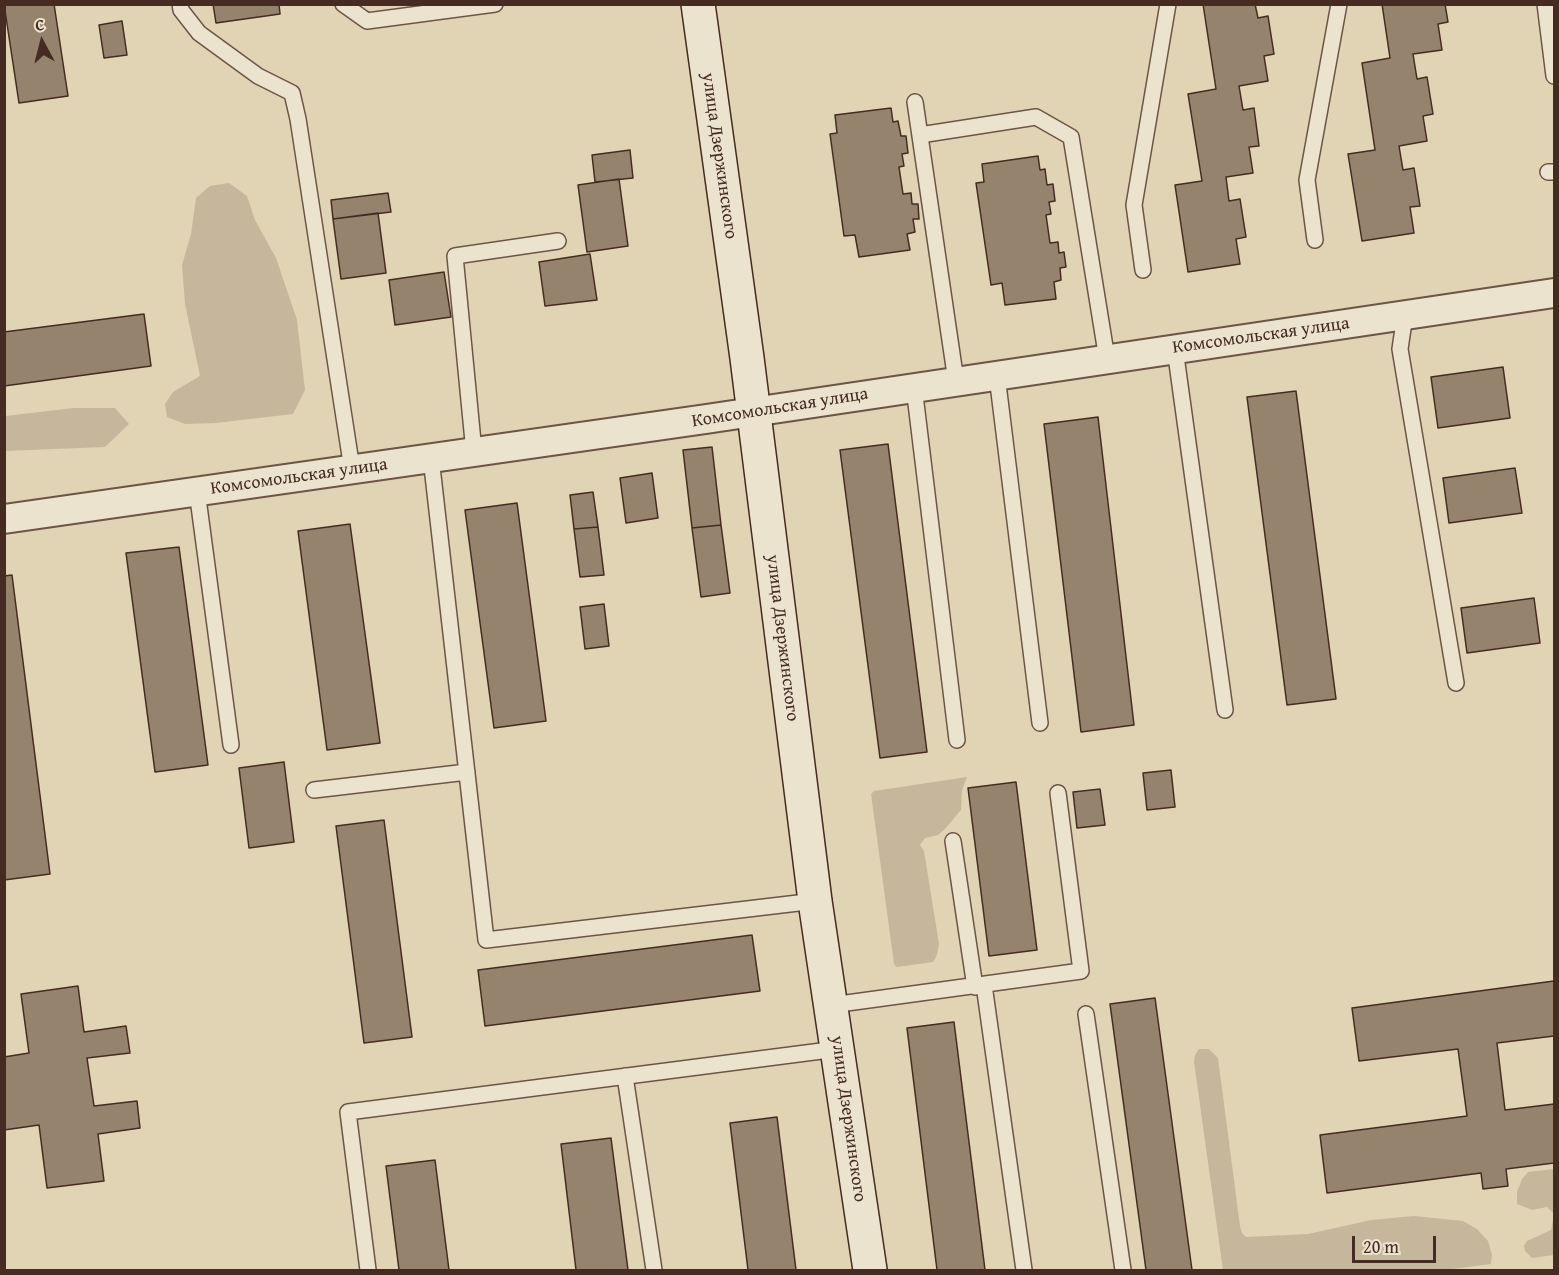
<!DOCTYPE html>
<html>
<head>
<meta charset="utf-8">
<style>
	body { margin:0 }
	#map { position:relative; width:1559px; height:1275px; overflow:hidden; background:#e1d4b5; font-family:"Gentium Book Plus",serif }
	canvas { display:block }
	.frame { position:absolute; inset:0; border:6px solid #452b21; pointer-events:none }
	.north { position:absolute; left:12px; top:12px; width:60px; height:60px; -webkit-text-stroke:4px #ece3cf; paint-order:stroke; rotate:353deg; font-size:16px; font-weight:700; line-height:24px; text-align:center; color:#452b21 }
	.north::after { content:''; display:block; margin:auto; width:21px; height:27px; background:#452b21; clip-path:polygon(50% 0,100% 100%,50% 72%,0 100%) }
	.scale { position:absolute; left:1352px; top:1236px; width:84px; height:27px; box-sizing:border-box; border:3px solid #452b21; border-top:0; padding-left:8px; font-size:18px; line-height:21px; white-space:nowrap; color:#452b21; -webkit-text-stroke:4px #ece3cf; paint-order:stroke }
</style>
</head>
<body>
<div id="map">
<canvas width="1559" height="1275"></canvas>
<div class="frame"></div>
<div class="north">С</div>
<div class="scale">20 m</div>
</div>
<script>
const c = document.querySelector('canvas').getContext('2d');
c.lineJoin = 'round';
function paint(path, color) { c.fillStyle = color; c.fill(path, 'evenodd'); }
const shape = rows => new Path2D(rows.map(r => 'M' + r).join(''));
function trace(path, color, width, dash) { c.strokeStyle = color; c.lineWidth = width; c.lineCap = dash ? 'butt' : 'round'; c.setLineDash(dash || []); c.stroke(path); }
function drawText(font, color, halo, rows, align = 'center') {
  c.font = font + ' "Gentium Book Plus",serif'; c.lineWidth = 6; c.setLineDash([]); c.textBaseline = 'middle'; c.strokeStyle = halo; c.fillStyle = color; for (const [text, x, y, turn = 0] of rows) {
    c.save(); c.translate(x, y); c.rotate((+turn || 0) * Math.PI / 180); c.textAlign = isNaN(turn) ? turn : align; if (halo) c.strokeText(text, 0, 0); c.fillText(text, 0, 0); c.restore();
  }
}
paint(shape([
	[229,183,247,196,255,220,276,258,297,320,305,390,293,414,216,423,185,424,167,417,165,404,173,392,200,376,185,304,182,265,191,234,196,198,210,186],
	[74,408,115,408,129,424,105,447,5,451,5,416],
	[967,777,962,790,961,810,945,829,938,835,925,838,920,845,924,851,939,944,937,955,933,962,897,967,894,964,871,794,874,791],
	[1199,1049,1209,1049,1218,1058,1240,1226,1242,1233,1246,1237,1308,1234,1371,1220,1414,1216,1463,1221,1477,1229,1488,1241,1492,1255,1491,1264,1445,1270,1223,1270,1194,1062,1195,1055],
	[1554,1169,1554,1255,1532,1258,1525,1251,1524,1246,1527,1241,1551,1230,1554,1214,1547,1207,1532,1210,1517,1204,1517,1192,1522,1179,1528,1172]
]), '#c6b79c');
const building = shape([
	[4,4,54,4,68,96,19,103,4,4],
	[213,4,279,4,280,14,216,23,213,4],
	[1203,4,1255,4,1258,18,1268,16,1274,54,1264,56,1268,81,1239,86,1243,110,1254,108,1259,146,1249,147,1253,173,1226,177,1229,201,1240,199,1246,237,1236,239,1240,264,1188,272,1175,185,1202,181,1188,94,1216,89,1203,4],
	[1382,4,1445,4,1448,22,1438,24,1442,50,1413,54,1417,79,1427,77,1433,114,1423,116,1427,141,1399,146,1403,170,1414,168,1420,206,1410,207,1414,233,1362,241,1348,154,1375,150,1362,63,1390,58,1382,4],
	[122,21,127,55,104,58,99,25,122,21],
	[891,108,893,122,898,121,901,136,906,136,908,153,902,154,904,166,899,167,903,194,911,193,912,204,918,204,919,219,913,219,915,232,907,234,910,250,859,257,855,235,844,236,830,134,837,133,835,115,891,108],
	[630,150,633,178,595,182,592,155,630,150],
	[1038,156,1040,170,1045,169,1047,185,1053,184,1055,201,1049,202,1051,214,1046,215,1050,243,1058,242,1059,253,1064,252,1066,267,1060,268,1061,280,1054,282,1056,299,1005,305,1002,283,991,285,976,183,984,182,982,164,1038,156],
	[619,179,628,246,587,252,578,185,619,179],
	[388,193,391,212,333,219,331,200,388,193],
	[378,213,386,273,341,279,333,219,378,213],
	[590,254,597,300,545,306,539,262,590,254],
	[444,272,451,317,395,325,389,280,444,272],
	[144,314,151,366,4,386,4,332,144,314],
	[1503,367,1510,418,1438,428,1431,377,1503,367],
	[1296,391,1336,699,1287,705,1247,397,1296,391],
	[1098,417,1134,725,1081,732,1044,424,1098,417],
	[888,444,927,752,880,758,840,450,888,444],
	[712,447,721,525,692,528,683,450,712,447],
	[1515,468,1522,513,1449,523,1443,478,1515,468],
	[652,473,658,518,626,523,620,478,652,473],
	[593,492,598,527,574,529,570,495,593,492],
	[517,503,546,721,494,728,465,510,517,503],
	[350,524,380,743,327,750,298,531,350,524],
	[721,525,730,593,701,597,692,528,721,525],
	[598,527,604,575,580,577,574,529,598,527],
	[179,547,208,765,155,772,126,553,179,547],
	[12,575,50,874,4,880,4,576,12,575],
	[1534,598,1540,643,1467,653,1461,608,1534,598],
	[604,604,609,646,585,649,580,607,604,604],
	[284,762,294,842,249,848,239,768,284,762],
	[1171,770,1175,807,1147,810,1143,773,1171,770],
	[1016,782,1037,950,989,956,968,788,1016,782],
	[1100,789,1105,825,1077,828,1073,792,1100,789],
	[384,820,412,1037,364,1043,336,826,384,820],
	[752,935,760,991,485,1026,478,970,752,935],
	[1554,981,1554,1036,1497,1043,1505,1110,1554,1104,1554,1163,1506,1169,1508,1186,1483,1189,1481,1173,1327,1193,1320,1135,1467,1116,1458,1049,1359,1061,1352,1008,1554,981],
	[78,986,84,1032,126,1026,130,1053,87,1058,94,1106,137,1101,140,1128,98,1134,104,1181,47,1188,39,1125,4,1130,4,1057,29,1053,21,994,78,986],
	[1155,998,1192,1270,1146,1270,1110,1004,1155,998],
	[954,1022,985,1270,937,1270,907,1028,954,1022],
	[777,1117,796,1270,748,1270,730,1123,777,1117],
	[611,1138,628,1270,576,1270,561,1144,611,1138],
	[435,1160,449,1270,399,1270,386,1166,435,1160]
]);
paint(building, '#96836e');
trace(building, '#452b21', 1.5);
const lane = shape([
	[180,4,181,10,199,33,258,76,292,93,298,119,352,469],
	[343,4,367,21,495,4],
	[1545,4,1554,76],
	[915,102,956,381],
	[920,135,1036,117,1071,137,1107,359],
	[1548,172,1554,172],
	[1315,240,1307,180,1339,4],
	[1143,270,1134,205,1168,4],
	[1405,315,1400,349,1456,683],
	[1175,349,1225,710],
	[997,376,1040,723],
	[914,387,957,740],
	[474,452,455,256,558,241],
	[431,458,486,940,815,901],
	[197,491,231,745],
	[314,790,467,772],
	[953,841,975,987],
	[984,985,1024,1270],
	[832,1005,1081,971,1058,793],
	[1086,1014,1123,1270],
	[625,1076,654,1270],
	[368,1270,348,1112,837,1049]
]);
const street = shape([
	[4,519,706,419,1554,293]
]);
const secondary = shape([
	[698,4,747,358,815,901,870,1270]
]);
trace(lane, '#6c5546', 18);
trace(street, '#6c5546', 32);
trace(secondary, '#452b21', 36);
trace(lane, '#ece3cf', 15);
trace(street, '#ece3cf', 28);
trace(secondary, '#ece3cf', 33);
drawText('18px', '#452b21', '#ece3cf', [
	["улица Дзержинского",719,156,82],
	["Комсомольская улица",1261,336,-8],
	["Комсомольская улица",780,408,-9],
	["Комсомольская улица",299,477,-8],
	["улица Дзержинского",782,638,83],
	["улица Дзержинского",848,1119,82]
]);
</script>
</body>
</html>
